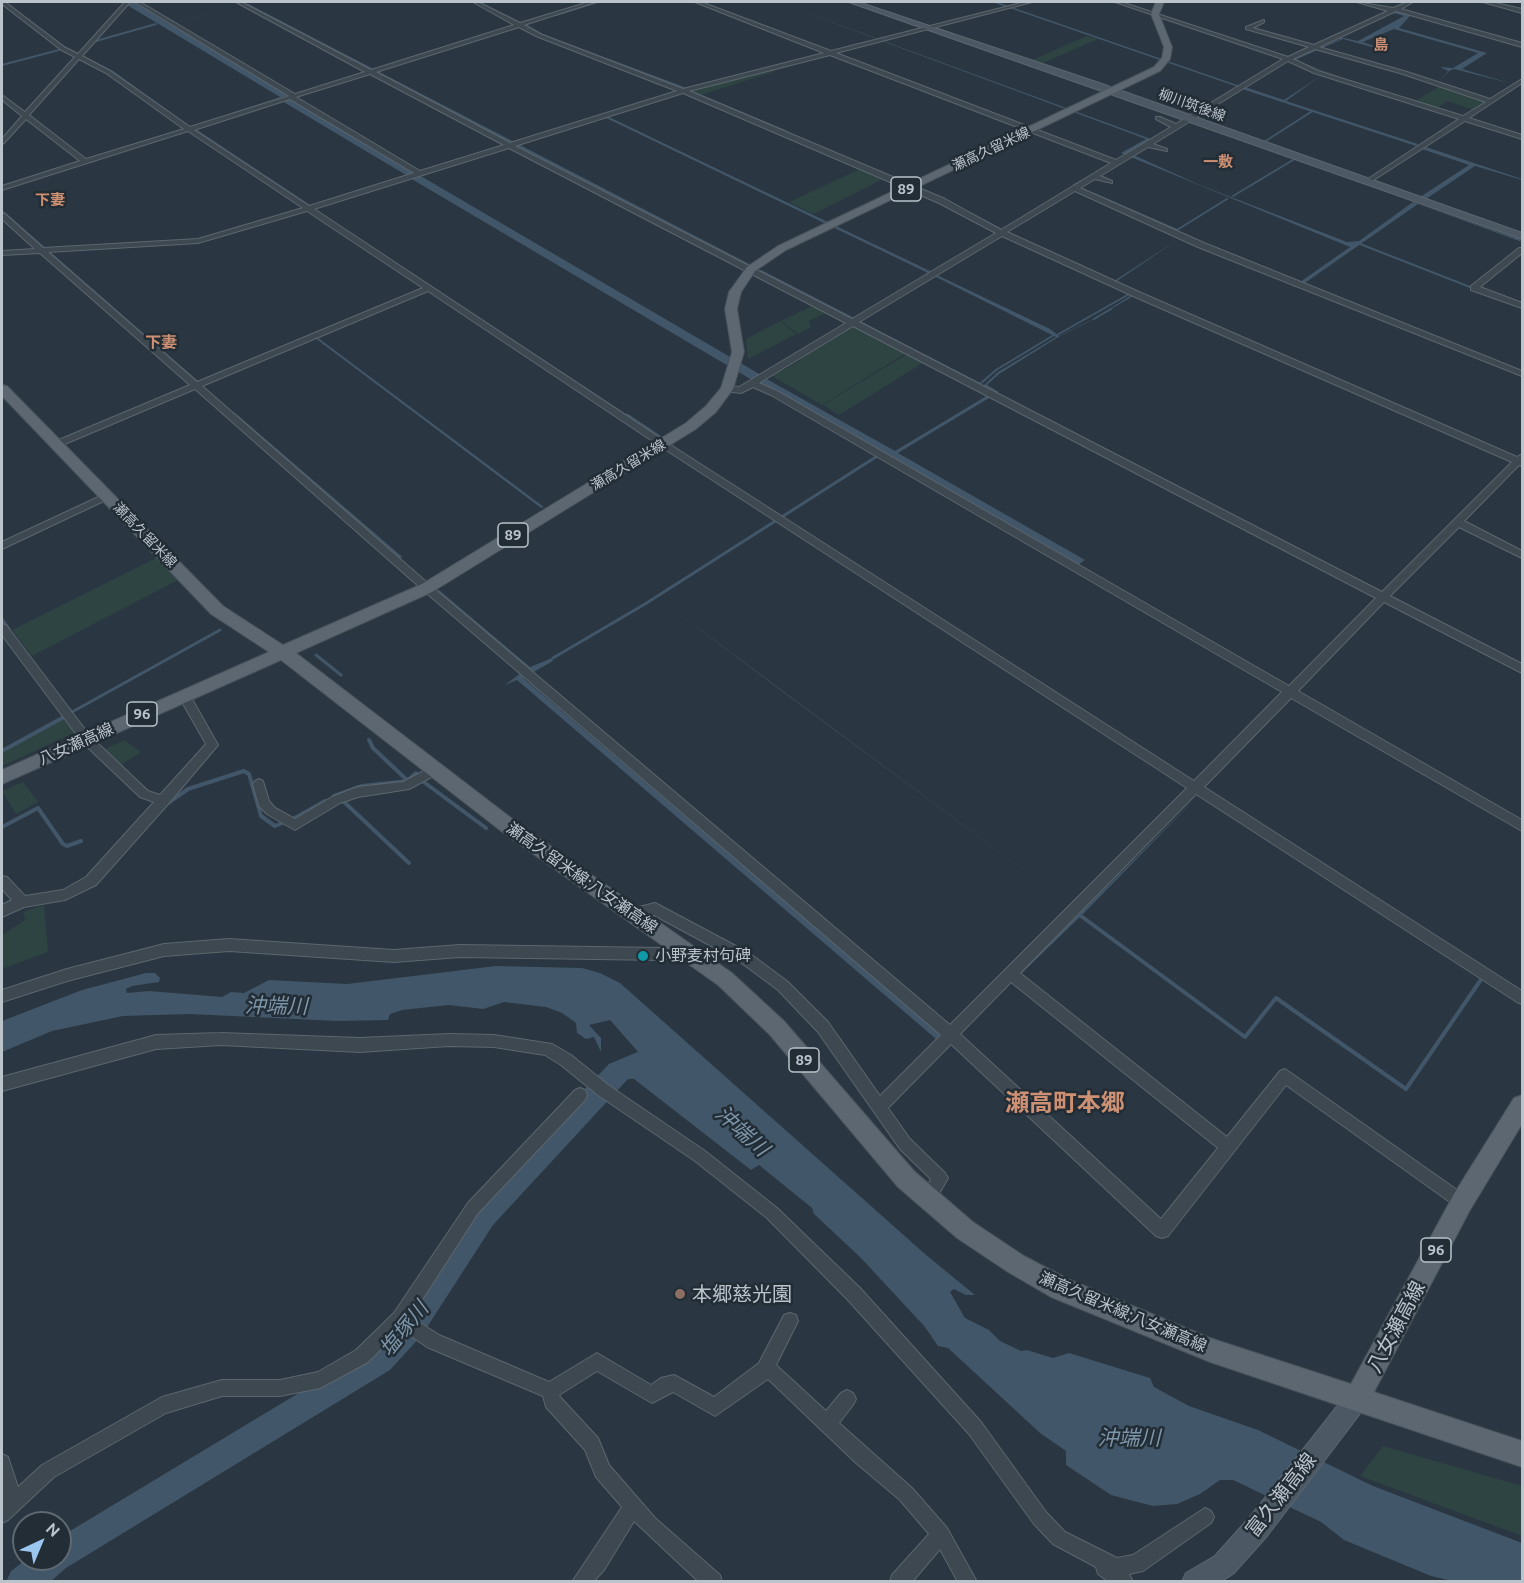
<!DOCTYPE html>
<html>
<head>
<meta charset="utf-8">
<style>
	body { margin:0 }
	#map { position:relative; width:1524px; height:1583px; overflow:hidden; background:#2a3641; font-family:Ubuntu,sans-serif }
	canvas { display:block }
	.frame { position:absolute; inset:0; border:3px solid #bbc3cb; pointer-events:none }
	.north { position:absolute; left:12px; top:1511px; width:60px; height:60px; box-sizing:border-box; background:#222d36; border:2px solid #5f6972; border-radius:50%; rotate:44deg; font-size:16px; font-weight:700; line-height:24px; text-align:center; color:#bbc3cb }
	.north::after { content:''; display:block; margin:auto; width:21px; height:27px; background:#9bc6f0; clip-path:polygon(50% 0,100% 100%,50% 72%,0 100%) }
</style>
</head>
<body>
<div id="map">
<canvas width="1524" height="1583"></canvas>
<div class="frame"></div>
<div class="north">N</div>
</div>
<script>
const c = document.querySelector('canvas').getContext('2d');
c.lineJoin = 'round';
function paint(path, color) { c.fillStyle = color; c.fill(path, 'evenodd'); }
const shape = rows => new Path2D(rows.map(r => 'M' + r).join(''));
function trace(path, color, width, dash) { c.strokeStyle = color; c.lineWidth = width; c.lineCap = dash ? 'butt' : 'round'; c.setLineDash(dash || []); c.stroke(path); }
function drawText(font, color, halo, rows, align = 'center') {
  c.font = font + ' Ubuntu,"Noto Sans JP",sans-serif'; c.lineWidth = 5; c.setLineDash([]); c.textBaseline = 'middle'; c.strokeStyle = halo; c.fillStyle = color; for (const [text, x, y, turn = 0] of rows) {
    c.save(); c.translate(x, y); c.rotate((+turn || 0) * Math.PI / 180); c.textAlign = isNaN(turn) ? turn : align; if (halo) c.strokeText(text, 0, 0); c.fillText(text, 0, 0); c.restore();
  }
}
paint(shape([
	[1087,36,1098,39,1043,63,1032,60],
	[772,69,776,71,701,95,690,90],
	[1438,87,1487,102,1474,110,1447,101,1436,109,1414,102],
	[860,169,883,179,813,214,789,202],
	[814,305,828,312,809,321,811,327,798,334,781,321],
	[780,321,796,334,748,359,746,339],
	[855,324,908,352,822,405,770,375,786,369,801,360,799,358],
	[909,353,926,361,839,415,823,405],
	[160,556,180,579,32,656,12,630],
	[63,719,74,733,2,766,2,753],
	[124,740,141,752,119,766,103,750],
	[23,782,38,802,16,814,2,791],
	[44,905,48,952,2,969,2,935,25,920,23,912],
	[1383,1446,1522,1486,1522,1536,1360,1476]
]), '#2d4443');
paint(shape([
	[122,2,134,2,169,24,242,5,170,24,288,95,189,127,280,97],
	[777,2,1151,139,1129,153,1200,185,1347,242,1359,241,1413,202,1515,238,1522,231,1518,238,1522,242,1418,204,1299,287,1293,287,1350,247,1121,153,1146,139],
	[992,2,997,2,1240,86,1238,87],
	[1355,2,1406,14,1410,16,1399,28,1487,53,1462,69,1513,84,1454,69,1449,71,1438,83,1448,71,1440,67,1453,68,1478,53,1394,29,1363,42,1393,53,1343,39,1295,60,1359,84,1293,60,1340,39,1339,37,1358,41,1404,16],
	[1322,75,1286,101,1418,144,1416,146,1242,89,1245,87,1284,100],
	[290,99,416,173,406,175,282,101],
	[607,116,932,272,930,274,604,117],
	[1426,147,1522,179,1522,180,1475,166,1426,199,1420,197,1469,165,1422,149],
	[419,175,761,375,752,380,410,178],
	[1180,238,1117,281,1140,292,1094,319,1060,336,999,374,987,385,999,392,898,453,1085,560,1078,565,758,383,765,378,895,451,993,392,983,386,998,372,1056,337,934,276,937,275,1050,329,1059,336,1097,317,1136,292,1114,281],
	[317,337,544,507,541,508,315,338],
	[439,590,530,667,552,658,553,661,523,678,940,1034,936,1039,517,680,505,685,526,669,437,591],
	[657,597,776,686,1069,903,775,686],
	[1199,795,1083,914,1021,974,1020,973],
	[496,966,582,968,600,973,620,983,925,1254,975,1295,966,1295,954,1289,950,1292,965,1318,989,1330,1000,1341,1021,1351,1027,1350,1053,1358,1069,1353,1150,1378,1154,1387,1189,1406,1258,1430,1373,1486,1522,1543,1522,1581,1452,1581,1431,1576,1344,1540,1321,1522,1233,1480,1220,1480,1200,1494,1177,1504,1153,1506,1111,1495,1066,1465,1066,1451,1040,1433,948,1348,938,1346,925,1327,860,1257,814,1214,812,1208,759,1165,751,1170,634,1079,618,1078,609,1070,631,1060,639,1053,610,1020,589,1025,601,1038,601,1052,594,1037,586,1039,577,1033,576,1023,562,1013,546,1007,504,1002,483,1009,449,1005,402,1010,390,1014,388,1020,337,1021,190,1014,123,1016,52,1031,2,1052,2,1021,82,990,146,973,155,973,160,978,159,982,132,986,126,989,127,993,149,991,222,997,231,992,244,993,269,980,347,984]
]), '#415668');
trace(shape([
	[248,5,749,265],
	[556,15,598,2],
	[27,19,67,49,113,72,188,126],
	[917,22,928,26],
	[528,23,524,24,545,36,684,88],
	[96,41,156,24],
	[2,65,59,50],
	[690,91,785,131],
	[194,129,313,208],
	[1268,143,1264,142,1311,112],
	[1074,185,1081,181],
	[1094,194,1177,230,1227,199],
	[1233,196,1293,160],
	[2,211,200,384],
	[968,212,1002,230],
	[359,239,629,417],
	[1360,244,1470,287],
	[761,271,980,384,996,370,1054,335],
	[1498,294,1522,303],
	[1094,319,1111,309],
	[1057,335,1131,293],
	[223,405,237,417]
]), '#415668', 2);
trace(shape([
	[235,415,400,557],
	[627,415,660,437],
	[2,619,9,629],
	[316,655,341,675],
	[553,658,645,604,879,455],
	[69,709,72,712,220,630]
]), '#415668', 3);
trace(shape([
	[369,740,373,748,407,780],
	[2,751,64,717],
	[421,780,486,828],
	[334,796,362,786,407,781,416,773],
	[342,800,409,863],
	[168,803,188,789,244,771,249,774,261,816,275,826,285,822],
	[293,819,325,801],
	[2,827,38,808,63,844,67,846,81,841],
	[1081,916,1245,1037,1276,998,1406,1089,1480,981]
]), '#415668', 4);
paint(shape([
	[640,1051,649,1055,652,1063,649,1071,627,1080,493,1225,422,1335,390,1370,66,1568,50,1582,6,1582,11,1571,27,1559,60,1559,60,1537,370,1350,402,1315,473,1205,609,1064,640,1051]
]), '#415668');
const minor = shape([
	[2,2,5,2,64,47,78,54,125,2,130,2,82,56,110,71,190,127,289,96,135,2,140,2,295,94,365,72,236,2,241,2,371,70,514,25,473,2,478,2,520,23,589,2,595,2,524,25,540,34,683,89,824,53,695,2,701,2,831,51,1025,2,1032,2,836,53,1116,160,1171,127,1156,119,1156,117,1160,117,1176,124,1283,59,1115,2,1121,2,1288,57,1309,47,1246,29,1246,27,1264,20,1264,22,1253,28,1314,45,1388,11,1357,2,1393,8,1408,2,1413,2,1401,9,1522,43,1522,47,1396,11,1319,47,1407,72,1490,99,1522,79,1522,83,1469,118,1522,135,1522,139,1465,121,1369,183,1365,183,1365,181,1459,119,1314,73,1288,61,1153,144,1167,149,1167,151,1148,147,1100,176,1112,181,1112,183,1095,179,1080,188,1204,243,1522,371,1522,376,1198,247,1075,191,1007,232,1139,292,1517,457,1522,454,1522,466,1519,465,1464,521,1522,551,1522,558,1459,527,1390,596,1522,664,1522,673,1384,602,1298,691,1522,820,1522,831,1291,698,1204,787,1522,991,1522,1004,1517,1002,1196,794,1020,973,1227,1137,1280,1071,1285,1069,1467,1197,1470,1202,1467,1207,1462,1210,1457,1207,1286,1085,1168,1236,1162,1238,1156,1236,951,1044,888,1108,910,1139,945,1173,948,1178,933,1204,928,1207,923,1204,920,1199,931,1179,900,1149,818,1032,778,990,739,961,654,915,632,920,627,918,625,914,627,910,655,903,749,953,788,982,828,1022,880,1096,941,1035,423,590,195,389,60,446,54,446,54,442,190,385,40,253,2,255,2,251,35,249,2,219,2,214,5,214,43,248,198,239,303,208,188,131,2,190,2,186,80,161,26,119,4,143,2,144,2,139,22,116,2,100,2,95,25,112,75,57,60,49,2,4,2,2],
	[519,27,536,36,677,91,510,143,376,72,519,27],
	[1315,49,1403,74,1486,102,1463,116,1318,71,1293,59,1315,49],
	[830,55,1111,163,1001,230,945,199,689,91,830,55],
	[79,59,106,73,184,129,86,159,29,115,79,59],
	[370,74,504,145,420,171,296,97,370,74],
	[683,93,939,203,996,233,852,319,515,146,683,93],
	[290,99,414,173,309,206,194,130,290,99],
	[509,148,846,323,739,387,727,386,723,389,724,391,741,393,753,387,771,395,1282,692,1194,781,666,442,314,209,509,148],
	[307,211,423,288,197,382,48,252,198,243,307,211],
	[1002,236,1133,296,1512,462,1382,592,859,322,1002,236],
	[428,291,660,446,1187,788,950,1025,431,586,202,386,428,291],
	[853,326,1376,598,1289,686,777,391,759,383,853,326],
	[1011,982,1218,1148,1161,1219,960,1034,1011,982],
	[1483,2,1491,2,1522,9,1522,13,1483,2],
	[1519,248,1522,248,1522,253,1480,287,1522,303,1522,308,1471,290,1471,286,1519,248],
	[107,493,112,496,110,498,2,549,2,542,107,493],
	[2,624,6,625,90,736,148,791,160,795,206,744,178,695,180,692,188,692,218,745,168,804,96,885,65,900,24,907,2,917,2,905,12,900,2,889,2,876,7,877,25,896,63,890,86,877,154,802,140,797,82,742,2,635,2,624],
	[435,765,439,767,441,770,439,773,409,789,358,797,340,803,295,830,267,814,259,806,253,784,255,781,259,779,263,781,269,801,275,808,295,819,332,797,357,787,403,782,435,765],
	[229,939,394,950,460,945,663,948,681,941,686,943,688,947,686,951,663,960,460,957,394,962,229,951,164,956,67,981,2,1002,2,990,67,969,164,944,229,939],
	[221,1033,360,1038,449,1034,494,1035,552,1044,571,1055,608,1085,705,1151,777,1208,860,1288,981,1422,1046,1512,1065,1532,1117,1558,1133,1555,1205,1508,1211,1511,1214,1517,1211,1523,1143,1571,1129,1574,1133,1582,1109,1582,1098,1574,1096,1567,1053,1544,1034,1524,969,1434,848,1300,767,1218,695,1161,598,1095,561,1065,545,1055,494,1047,449,1046,360,1052,221,1045,156,1049,2,1091,2,1077,156,1035,221,1033],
	[580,1088,585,1090,587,1095,585,1100,478,1213,411,1317,439,1335,549,1382,597,1353,651,1385,661,1378,674,1375,714,1397,759,1363,784,1315,790,1313,796,1315,798,1321,776,1365,826,1411,841,1393,847,1390,853,1393,856,1399,853,1405,839,1423,912,1488,947,1528,977,1582,958,1582,940,1549,912,1582,890,1582,892,1575,929,1534,900,1500,855,1462,768,1379,715,1416,673,1392,652,1403,597,1371,559,1395,560,1397,598,1438,609,1465,655,1518,720,1575,722,1582,699,1582,634,1521,604,1570,593,1582,572,1582,622,1507,596,1477,585,1450,546,1407,543,1396,427,1347,401,1329,368,1362,320,1388,280,1396,222,1396,166,1413,54,1477,8,1520,2,1523,2,1502,3,1500,2,1494,2,1454,8,1457,18,1487,42,1465,162,1397,222,1380,280,1380,318,1372,356,1350,394,1313,468,1203,575,1090,580,1088]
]);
const secondary = shape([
	[849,2,858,2,1105,85,1522,233,1522,239,849,2],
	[1357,1387,1365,1391,1369,1399,1365,1407,1267,1536,1233,1574,1220,1582,1182,1582,1186,1573,1215,1556,1249,1518,1349,1391,1357,1387]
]);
const primary = shape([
	[1156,2,1164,2,1159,14,1172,47,1170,59,1160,71,786,250,755,271,741,292,737,309,744,352,733,389,716,412,696,429,432,592,296,653,519,824,732,973,784,1021,914,1171,973,1222,1024,1256,1068,1279,1210,1338,1351,1384,1454,1194,1514,1098,1522,1095,1522,1124,1470,1210,1374,1392,1522,1441,1522,1467,1210,1362,1051,1297,1008,1272,957,1238,898,1187,770,1035,718,985,505,834,281,660,2,784,2,770,269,652,211,614,2,396,2,385,7,386,223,606,283,645,422,584,686,423,706,406,721,388,732,352,725,309,729,292,747,267,778,246,1154,67,1162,58,1164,47,1151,14,1156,2]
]);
trace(minor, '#5c666e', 2);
trace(secondary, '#5c666e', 2);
trace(primary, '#47515a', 2);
paint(minor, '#3e4851');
paint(secondary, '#4c5864');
paint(primary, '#5c6771');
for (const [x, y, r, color] of [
	[643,956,6,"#0f9aa8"],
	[680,1294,6,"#8d6e63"]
]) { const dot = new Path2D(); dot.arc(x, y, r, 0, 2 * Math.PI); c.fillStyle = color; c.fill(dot); trace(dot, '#222d36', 2); }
drawText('14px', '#bbc3cb', '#222d36', [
	["柳川筑後線",1192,105,20],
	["瀬高久留米線",991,149,-25],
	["瀬高久留米線",628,465,-31],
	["瀬高久留米線",145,535,46]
]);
drawText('bold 15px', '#ce9073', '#222d36', [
	["島",1381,45],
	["一敷",1218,162],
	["下妻",50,200]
]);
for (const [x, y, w] of [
	[906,189,30],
	[513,535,30],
	[142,714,30],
	[804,1060,30],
	[1436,1250,30]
]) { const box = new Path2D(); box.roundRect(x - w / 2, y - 12, w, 24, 4.5); c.fillStyle = '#222d36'; c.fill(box); trace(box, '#bbc3cb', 1.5); }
drawText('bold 15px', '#bbc3cb', null, [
	["89",906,189],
	["89",513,535],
	["96",142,714],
	["89",804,1060],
	["96",1436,1250]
]);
drawText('bold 16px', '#ce9073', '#222d36', [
	["下妻",161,343]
]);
drawText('16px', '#bbc3cb', '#222d36', [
	["八女瀬高線",76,744,-24],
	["瀬高久留米線;八女瀬高線",582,878,35],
	["瀬高久留米線;八女瀬高線",1123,1312,23]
]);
drawText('16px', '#bbc3cb', '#222d36', [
	["小野麦村句碑",655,956]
], 'left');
drawText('20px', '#bbc3cb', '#222d36', [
	["本郷慈光園",692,1294]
], 'left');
drawText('20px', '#bbc3cb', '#222d36', [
	["八女瀬高線",1396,1327,-62],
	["富久瀬高線",1281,1495,-52]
]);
drawText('italic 21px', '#7e96aa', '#222d36', [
	["沖端川",276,1006,1],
	["沖端川",742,1131,42],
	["塩塚川",404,1329,-51],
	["沖端川",1129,1438]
]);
drawText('bold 24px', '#ce9073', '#222d36', [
	["瀬高町本郷",1065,1103]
]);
</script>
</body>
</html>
